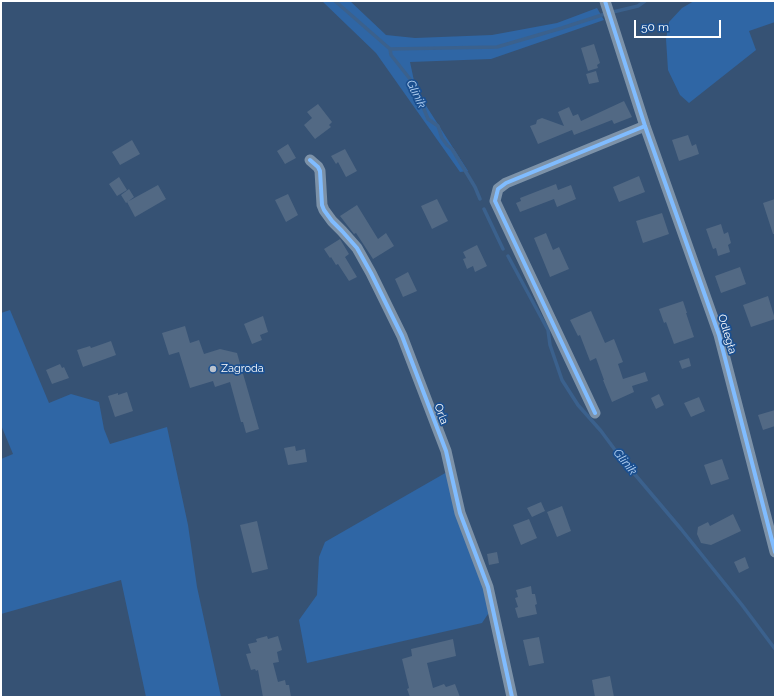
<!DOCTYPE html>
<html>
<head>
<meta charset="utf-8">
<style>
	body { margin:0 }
	#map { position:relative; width:776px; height:698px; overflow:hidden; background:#365274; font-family:Raleway,sans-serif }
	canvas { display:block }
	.frame { position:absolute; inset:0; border:2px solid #fff; pointer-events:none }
	.scale { position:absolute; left:634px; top:20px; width:87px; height:18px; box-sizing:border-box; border:2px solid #fff; border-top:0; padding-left:5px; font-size:12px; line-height:14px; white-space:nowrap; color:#fff; -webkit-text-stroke:3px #1b4f8f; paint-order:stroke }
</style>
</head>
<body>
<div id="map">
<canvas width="776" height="698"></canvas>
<div class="frame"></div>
<div class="scale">50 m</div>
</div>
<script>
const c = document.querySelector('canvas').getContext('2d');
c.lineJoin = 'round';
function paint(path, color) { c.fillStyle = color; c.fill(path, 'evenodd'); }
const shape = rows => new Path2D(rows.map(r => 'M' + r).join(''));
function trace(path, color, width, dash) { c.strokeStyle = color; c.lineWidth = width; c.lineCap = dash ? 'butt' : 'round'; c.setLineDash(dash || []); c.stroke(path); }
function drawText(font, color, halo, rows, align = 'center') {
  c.font = font + ' Raleway,sans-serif'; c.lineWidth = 3.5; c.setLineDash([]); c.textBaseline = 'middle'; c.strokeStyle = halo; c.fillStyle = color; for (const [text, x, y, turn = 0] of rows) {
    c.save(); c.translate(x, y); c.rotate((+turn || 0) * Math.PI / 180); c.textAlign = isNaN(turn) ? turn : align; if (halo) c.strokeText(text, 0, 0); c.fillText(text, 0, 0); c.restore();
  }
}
paint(shape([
	[322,1,350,1,386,35,415,38,492,35,557,23,597,8,604,20,491,59,410,62,416,90,468,171,460,172,376,53],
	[694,1,775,1,775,22,749,31,756,50,689,103,680,95,668,70,666,39,669,22,682,8],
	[10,310,49,403,71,394,99,402,104,429,110,444,167,427,188,525,197,587,221,697,146,697,121,580,1,614,1,459,13,454,1,425,1,313],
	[447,472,479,572,490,611,482,623,307,663,299,620,317,595,319,557,325,542]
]), '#2f66a5');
trace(shape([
	[335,1,390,49,391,55,410,79,412,90,421,102,428,119,438,126,442,138,447,145,452,149,475,187,480,199],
	[613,12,638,6,645,1],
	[390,49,497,47,562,28,605,14],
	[484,209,503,249],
	[508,256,548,330,550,345,562,380,578,405,601,431,621,458,681,529,742,605,775,649]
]), '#3b618d', 3.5);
paint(shape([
	[594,44,600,63,597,65,598,68,588,71,581,48],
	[596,71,599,82,589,84,586,74],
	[624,101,632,117,614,124,612,120,574,135,572,130,538,144,530,126,536,124,537,120,542,118,564,126,558,112,569,107,573,116,578,114,581,121],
	[318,104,332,122,329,125,331,127,315,139,304,125,312,118,307,112],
	[688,135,692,146,696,144,699,154,679,161,672,140],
	[132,140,140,154,120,165,112,152],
	[288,144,296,158,285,164,277,151],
	[345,149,357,171,346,177,338,162,336,164,331,156],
	[639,176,645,192,619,202,613,187],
	[119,177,127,190,117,196,109,184],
	[556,184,558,190,571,185,576,199,557,207,554,199,520,212,516,203,521,201,520,198],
	[158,185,166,199,135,217,127,202],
	[129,189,134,197,126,203,121,195],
	[288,194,298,215,286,222,275,200],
	[437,199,448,221,432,229,421,206],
	[775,199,775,234,773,234,763,203],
	[357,205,378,239,386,233,394,246,373,259,356,233,354,234,340,216],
	[662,213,669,234,643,243,636,221],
	[721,224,724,234,728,232,731,243,728,245,730,252,718,256,716,248,713,249,706,229],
	[546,233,553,250,559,247,569,269,550,277,534,238],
	[340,239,349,254,345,257,357,277,349,281,338,264,336,265,331,257,330,258,324,249],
	[477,245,487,266,475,272,473,266,467,269,463,259,466,258,463,252],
	[740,267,746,284,721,293,715,276],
	[408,272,417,291,403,297,395,279],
	[768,296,775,319,751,327,743,305],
	[683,301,687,313,686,313,694,337,674,344,666,322,664,323,659,309],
	[591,311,605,343,614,339,623,362,618,364,623,379,645,372,648,381,632,386,634,392,612,402,603,380,604,380,596,358,590,361,580,335,578,336,570,320],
	[263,316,268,332,260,335,262,340,252,344,244,324],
	[185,326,190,343,199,340,204,354,220,349,237,353,259,429,246,433,243,422,241,422,230,382,215,387,213,381,190,388,179,352,169,355,162,333],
	[111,341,116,355,83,367,77,350,90,346,91,348],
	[689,358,691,366,682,369,679,361],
	[60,364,62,368,64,367,69,378,52,384,46,370],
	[127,392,133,411,115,417,108,396,118,393,118,395],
	[659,394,664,405,656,409,651,398],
	[699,397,705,411,691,417,684,403],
	[775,410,775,426,763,430,758,415],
	[295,446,296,451,305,449,307,462,288,465,284,448],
	[722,459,729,479,711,485,704,465],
	[541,502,545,511,532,517,527,508],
	[562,506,571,531,557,537,547,512],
	[733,514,741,531,711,545,701,543,697,534,698,527,708,522,710,526],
	[529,519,537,538,521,545,513,525],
	[257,521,268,569,252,573,240,525],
	[497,552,499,563,489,565,487,554],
	[745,557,749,568,739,573,734,562],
	[531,586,532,594,535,594,537,604,535,605,537,614,518,618,515,608,518,607,515,598,518,597,516,590],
	[267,636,268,639,278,636,282,650,277,652,279,662,273,663,278,682,285,680,286,685,289,685,291,697,263,697,258,670,256,671,255,669,251,670,246,654,251,653,248,644,257,642,256,639],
	[539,637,544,663,529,666,523,640],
	[453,639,456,656,427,663,433,688,444,684,446,687,455,684,460,697,410,697,407,689,409,688,402,659,412,656,411,649],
	[610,676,614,697,595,697,592,680]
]), '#526984');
trace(shape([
	[605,1,645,126,719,335,775,552],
	[310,160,318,167,320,171,322,205,324,210,332,221,342,231,357,248,371,273,402,336,446,451,460,513,488,587,512,697],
	[595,413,495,201,498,189,506,183,645,126]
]), '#7d92a8', 11);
trace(shape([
	[605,1,645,126,719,335,775,552],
	[310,160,318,167,320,171,322,205,324,210,332,221,342,231,357,248,371,273,402,336,446,451,460,513,488,587,512,697],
	[595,413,495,201,498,189,506,183,645,126]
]), '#80bcff', 4);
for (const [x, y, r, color] of [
	[213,369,4,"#b9c2ce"]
]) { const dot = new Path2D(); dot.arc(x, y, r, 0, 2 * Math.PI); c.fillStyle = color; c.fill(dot); trace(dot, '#1b4f8f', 1.5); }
drawText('11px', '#fff', '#1b4f8f', [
	["Odległa",727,334,73],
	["Orla",441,414,69]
]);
drawText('11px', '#fff', '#1b4f8f', [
	["Zagroda",221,369]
], 'left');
drawText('italic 12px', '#b5d3f5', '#1b4f8f', [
	["Glinik",416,94,64],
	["Glinik",625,462,51]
]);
</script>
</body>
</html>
